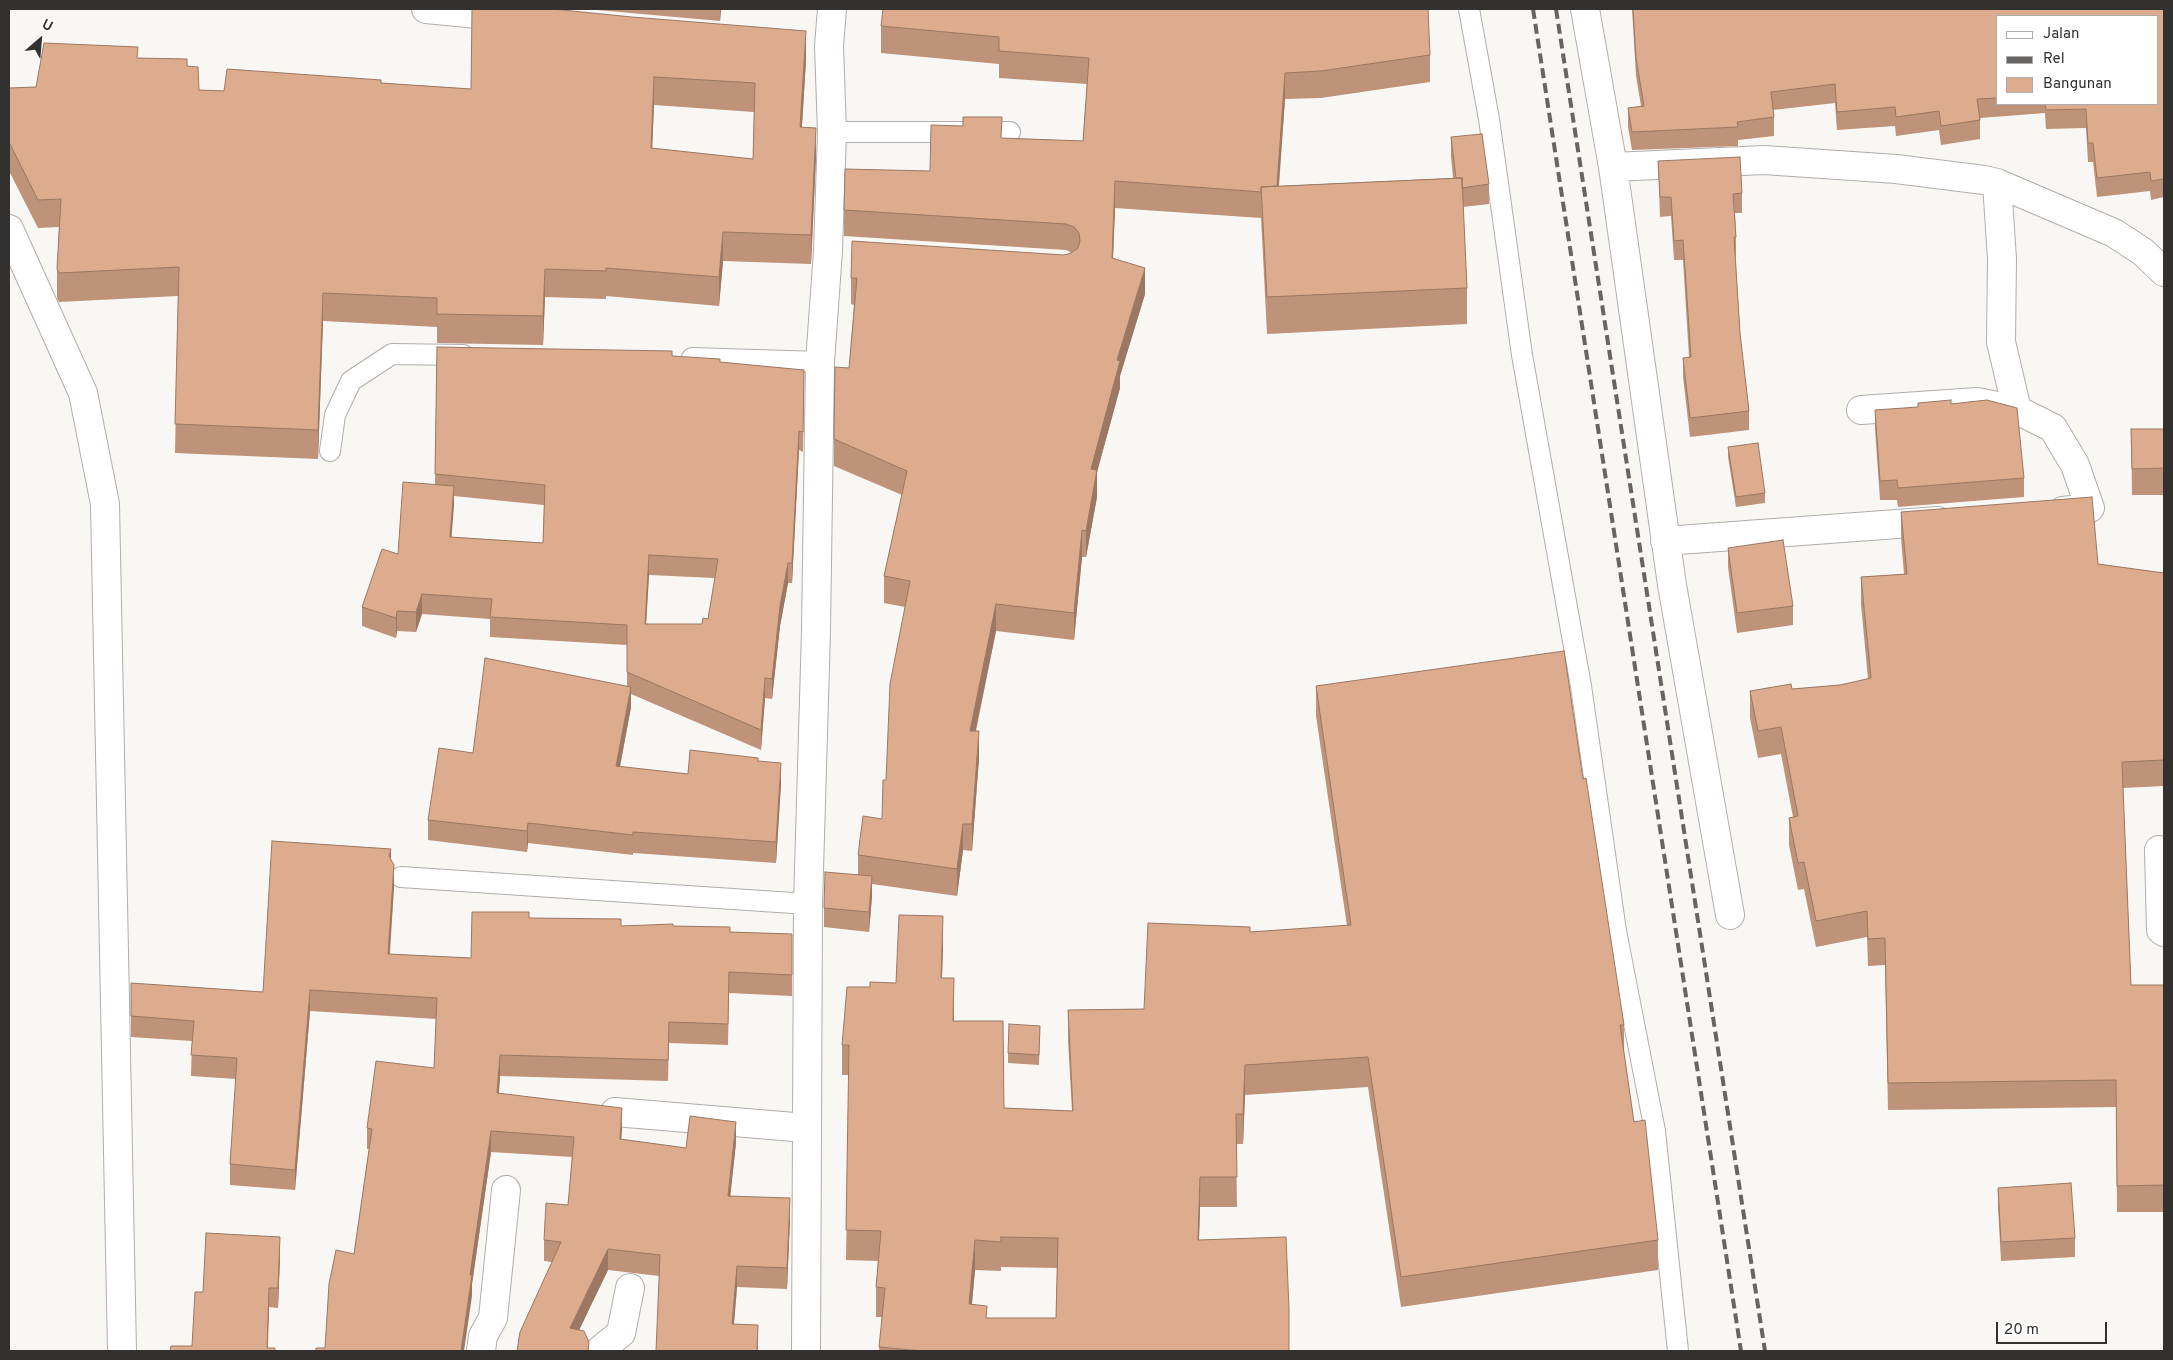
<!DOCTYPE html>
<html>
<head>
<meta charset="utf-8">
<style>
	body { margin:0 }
	#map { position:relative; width:2173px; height:1360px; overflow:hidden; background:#f9f7f4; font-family:Overpass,sans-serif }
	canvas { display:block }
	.frame { position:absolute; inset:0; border:10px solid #323130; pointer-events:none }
	.legend { position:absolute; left:1996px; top:15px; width:162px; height:90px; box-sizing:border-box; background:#fff; border:1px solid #adadac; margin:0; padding:6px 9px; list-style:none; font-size:15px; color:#323130 }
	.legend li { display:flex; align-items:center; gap:10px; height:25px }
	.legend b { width:25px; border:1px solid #adadac }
	.north { position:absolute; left:15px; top:15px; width:50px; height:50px; -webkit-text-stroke:4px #fff; paint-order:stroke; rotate:27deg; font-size:14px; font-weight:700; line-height:20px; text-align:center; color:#323130 }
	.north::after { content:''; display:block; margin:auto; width:18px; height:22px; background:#323130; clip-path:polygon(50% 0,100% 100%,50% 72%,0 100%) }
	.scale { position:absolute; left:1996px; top:1322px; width:111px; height:22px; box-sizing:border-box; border:2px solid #323130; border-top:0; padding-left:6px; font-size:15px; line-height:18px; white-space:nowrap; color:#323130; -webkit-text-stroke:4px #fff; paint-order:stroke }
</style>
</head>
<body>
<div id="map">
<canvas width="2173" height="1360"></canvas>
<div class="frame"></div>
<ul class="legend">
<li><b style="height:6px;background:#fff"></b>Jalan</li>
<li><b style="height:6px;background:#666564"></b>Rel</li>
<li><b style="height:14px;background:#ddab8d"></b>Bangunan</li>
</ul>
<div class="north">U</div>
<div class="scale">20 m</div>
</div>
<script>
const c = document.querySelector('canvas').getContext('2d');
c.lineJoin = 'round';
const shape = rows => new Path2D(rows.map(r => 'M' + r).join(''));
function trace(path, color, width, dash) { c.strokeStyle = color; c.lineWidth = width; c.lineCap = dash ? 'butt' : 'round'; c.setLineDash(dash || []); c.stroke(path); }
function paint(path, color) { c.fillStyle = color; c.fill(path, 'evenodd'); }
const service = shape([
	[1469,9,1489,119,1522,355,1581,686,1616,931,1655,1131,1678,1351],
	[832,132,1010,132],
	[692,358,820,362],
	[330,451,335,415,351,381,392,354,463,355],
	[401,877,808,904]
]);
const minor = shape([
	[426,9,509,17],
	[1585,9,1613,167,1672,585,1730,915],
	[1613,167,1764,160,1896,169,1984,180,1997,183,2114,233,2143,252,2164,272],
	[1997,183,2002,259,2001,342,2017,410],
	[9,229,83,393,105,504,122,1351],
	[1861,410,1977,402,2017,410,2053,428,2075,465,2090,508,2063,511],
	[1665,541,1938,521],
	[2159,850,2161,930,2164,932],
	[615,1112,806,1128],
	[481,1351,483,1336,493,1318,506,1190],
	[599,1351,621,1333,630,1288],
	[806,1351,808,904,816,631,820,362,828,251,832,132,829,46,832,9]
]);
trace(service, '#b0aeab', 22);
trace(minor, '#b0aeab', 30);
trace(service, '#fff', 20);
trace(minor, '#fff', 28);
trace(shape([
	[1533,9,1741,1351],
	[1556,9,1765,1351]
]), '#666564', 4, [10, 5]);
paint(shape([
	[586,9,721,9,720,21],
	[1632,9,2164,9,2164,197,2151,200,2150,191,2097,197,2093,162,2088,162,2086,128,2046,129,2045,113,1980,118,1980,139,1941,145,1939,130,1896,136,1895,126,1837,130,1835,103,1773,110,1774,117,1774,136,1738,140,1738,146,1632,150,1628,127,1628,108,1641,106,1636,76],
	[1997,16,2157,104,1997,104],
	[881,26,1430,55,1430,82,1321,98,1285,99,1279,186,1453,178,1451,157,1451,137,1489,184,1489,204,1463,207,1467,288,1467,324,1267,334,1261,218,1115,208,1113,258,1145,294,1120,376,1120,388,1097,472,1097,497,1086,557,1082,557,1074,640,996,631,976,731,979,758,972,851,963,850,957,896,872,884,872,896,869,932,824,927,824,908,858,875,858,855,882,819,905,607,884,603,884,576,902,495,834,466,834,439,849,368,854,305,851,304,851,278,1064,255,1072,253,1066,250,844,236,844,210,930,171,1002,138,1083,141,1087,84,999,78,999,64,881,53],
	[138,58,187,66,199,90,224,91,381,83,471,89,806,60,802,127,816,157,811,264,723,261,719,306,606,296,606,299,545,297,543,345,437,343,437,327,323,321,318,459,175,453,178,296,59,302,57,298,57,269,59,227,38,228,9,171,9,88,36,87],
	[654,105,754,112,753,159,652,148],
	[1658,161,1742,193,1742,213,1735,213,1736,237,1736,257,1735,257,1740,333,1749,411,1749,430,1690,437,1683,377,1683,358,1689,357,1683,260,1674,260,1671,216,1660,217],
	[437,347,672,356,720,362,804,370,803,452,799,450,792,583,788,583,780,626,772,699,765,698,761,750,631,694,631,707,620,767,688,774,758,761,781,784,776,863,633,853,633,855,528,843,527,852,428,840,428,820,473,753,627,686,627,645,490,637,490,619,422,614,416,632,397,631,396,638,362,626,362,607,398,554,435,485],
	[454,496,544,505,543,543,451,537],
	[649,575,715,578,708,619,702,624,646,624],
	[1918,403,1951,404,2024,478,2024,497,1898,507,1897,500,1880,500,1875,429,1875,410,1918,407],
	[2131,429,2164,429,2164,495,2132,495],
	[1728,447,1765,493,1765,503,1736,507,1728,457],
	[1901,512,2098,564,2164,573,2164,786,2123,788,2131,985,2164,985,2164,1212,2117,1212,2116,1107,1888,1110,1885,965,1868,966,1867,937,1816,947,1804,889,1798,890,1789,845,1789,818,1793,817,1781,754,1758,758,1750,718,1750,691,1792,689,1840,685,1868,679,1861,604,1861,577,1904,574,1901,538],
	[1728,548,1793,606,1793,625,1737,633,1728,567],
	[1316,686,1583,779,1624,1025,1624,1054,1634,1122,1658,1240,1658,1270,1401,1307,1368,1087,1245,1095,1243,1144,1236,1144,1237,1207,1200,1207,1199,1240,1289,1351,879,1351,882,1317,876,1317,876,1287,878,1261,846,1260,849,1075,842,1075,842,1045,870,987,896,983,943,946,942,978,954,1008,953,1021,1004,1108,1072,1111,1068,1040,1068,1010,1144,1009,1250,932,1347,926,1316,716],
	[1001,1267,1057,1268,1056,1318,987,1318,972,1304,975,1270,1001,1271],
	[391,860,394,886,390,954,471,958,529,918,621,926,673,926,730,932,792,934,792,996,729,993,728,1045,669,1043,668,1081,500,1076,499,1093,622,1129,621,1139,686,1148,736,1143,730,1196,790,1219,787,1289,737,1287,734,1324,758,1351,659,1276,608,1270,579,1330,589,1351,517,1351,552,1262,544,1261,544,1240,568,1205,572,1157,491,1152,472,1284,472,1296,325,1348,354,1254,369,1149,367,1149,367,1128,434,1068,436,1019,310,1011,295,1190,230,1185,230,1164,236,1079,191,1076,192,1041,131,1037,131,983,263,992],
	[1040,1026,1039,1065,1008,1063,1008,1053],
	[1998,1188,2075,1238,2075,1257,2001,1261,1998,1207],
	[280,1256,278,1308,269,1307,268,1348,192,1346]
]), '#be9379');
paint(shape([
	[720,9,721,9,720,21],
	[806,31,806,60,800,156,800,127],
	[1285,73,1285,99,1276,220,1276,193],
	[654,77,654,105,651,177,651,148],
	[816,128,816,157,811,264,811,235],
	[1115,181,1115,208,1112,285,1112,258],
	[723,232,723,261,719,306,719,277],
	[1145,268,1145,294,1120,376,1120,388,1097,472,1097,497,1086,557,1086,531,1091,469,1117,360],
	[545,269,545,297,543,345,543,316],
	[323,293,323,321,318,459,318,430],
	[799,431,799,450,792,583,792,563],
	[454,486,454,506,450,557,450,537],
	[1082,530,1082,557,1074,640,1074,613],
	[649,555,649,575,645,644,645,624],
	[788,563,788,583,780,626,772,699,772,679,780,606],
	[422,594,422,614,416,632,416,612],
	[996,604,996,631,970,757,970,731],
	[397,611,397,631,396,638,396,618],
	[765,678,765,698,761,750,761,730],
	[631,687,631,707,616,787,616,766],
	[979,731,979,758,972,851,972,824],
	[781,763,781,784,776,863,776,842],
	[528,823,528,843,527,852,527,831],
	[963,824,963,850,957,896,957,869],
	[391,849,391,870,389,856],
	[394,865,394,886,388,975,388,954],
	[872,876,872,896,869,932,869,912],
	[943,916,943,946,941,1007,941,978],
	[954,978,954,1008,953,1051,953,1021],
	[310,990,310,1011,295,1190,295,1170],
	[500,1055,500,1076,497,1114,497,1093],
	[1245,1065,1245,1095,1243,1144,1243,1114],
	[622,1108,622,1129,620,1160,620,1139],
	[736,1122,736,1143,728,1217,728,1196],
	[491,1131,491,1152,472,1284,472,1296,464,1351,461,1351,470,1275],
	[1200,1177,1200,1207,1198,1270,1198,1240],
	[790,1198,790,1219,787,1289,787,1268],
	[280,1237,280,1256,278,1308,278,1288],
	[975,1240,975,1270,969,1334,969,1304],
	[608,1249,608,1270,570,1349,570,1328],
	[737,1266,737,1287,732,1345,732,1324],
	[269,1288,269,1307,267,1351],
	[758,1325,758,1351,757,1351]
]), '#9b7863');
const building = shape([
	[472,9,552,9,632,17,806,31,800,127,816,128,811,235,723,232,719,277,606,268,606,271,545,269,543,316,437,314,437,298,323,293,318,430,175,424,179,267,59,273,57,269,61,199,38,200,9,142,9,88,36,87,44,43,138,47,137,58,187,59,187,66,198,67,199,90,224,91,227,69,381,80,381,83,471,89,472,9],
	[654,77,755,83,753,159,651,148,654,77],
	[883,9,1428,9,1430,55,1321,71,1285,73,1277,186,1261,187,1261,192,1115,181,1112,258,1145,268,1117,360,1120,361,1091,469,1097,470,1086,531,1082,530,1074,613,996,604,970,731,979,731,972,824,963,824,957,869,858,855,863,816,882,819,883,780,886,780,890,684,910,581,884,576,907,471,834,439,835,367,849,368,857,278,851,278,852,241,1064,255,1071,253,1078,248,1080,241,1079,233,1074,227,1066,224,844,210,845,169,930,171,931,125,963,126,963,117,1002,117,1001,138,1083,141,1089,58,999,51,999,37,881,26,883,9],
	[1633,9,2164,9,2164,179,2151,181,2150,172,2097,178,2093,143,2088,143,2086,109,2046,110,2045,104,2157,104,2157,16,1997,16,1997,98,1977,99,1980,120,1941,126,1939,111,1896,117,1895,107,1837,112,1835,84,1771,92,1774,117,1737,122,1738,127,1632,132,1628,108,1644,106,1636,58,1633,9],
	[1482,134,1489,184,1462,188,1462,178,1456,178,1451,137,1482,134],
	[1740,157,1742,193,1733,194,1736,237,1734,237,1740,333,1749,411,1690,418,1683,358,1691,357,1683,240,1674,241,1671,197,1660,197,1658,161,1740,157],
	[1462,178,1467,288,1267,297,1261,187,1462,178],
	[437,347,672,351,672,356,720,359,720,362,804,370,803,432,799,431,792,563,788,563,780,606,772,679,765,678,761,730,627,672,627,625,490,617,492,599,422,594,416,612,397,611,396,618,362,607,382,549,398,554,403,482,454,486,450,537,543,543,545,485,435,474,437,347],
	[649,555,718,559,708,619,703,618,702,624,645,624,649,555],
	[1951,400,1951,404,1987,400,2017,408,2024,478,1898,488,1897,480,1880,481,1875,410,1918,407,1918,403,1951,400],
	[2131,429,2164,429,2164,468,2132,469,2131,429],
	[1758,443,1765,493,1736,497,1728,447,1758,443],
	[2092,497,2098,564,2164,573,2164,760,2122,762,2131,985,2164,985,2164,1185,2117,1186,2116,1080,1888,1083,1885,938,1868,939,1867,911,1816,921,1804,862,1798,863,1789,818,1798,816,1781,727,1758,731,1750,691,1791,684,1792,689,1840,685,1871,678,1861,577,1907,574,1901,512,2092,497],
	[1783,540,1793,606,1737,613,1728,548,1783,540],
	[1564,651,1583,779,1586,778,1624,1025,1620,1025,1634,1122,1645,1120,1658,1240,1401,1277,1368,1057,1245,1065,1243,1114,1236,1114,1237,1177,1200,1177,1198,1240,1286,1237,1289,1309,1289,1351,922,1351,879,1347,885,1288,876,1287,881,1231,846,1230,849,1045,842,1045,847,987,870,987,870,982,896,983,899,915,943,916,941,978,954,978,953,1021,1003,1021,1004,1108,1073,1111,1068,1010,1144,1009,1148,923,1250,927,1250,932,1351,925,1316,686,1564,651],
	[1001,1237,1058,1238,1056,1318,986,1318,987,1306,969,1304,975,1240,1001,1242,1001,1237],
	[485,658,631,687,616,766,688,774,690,750,758,758,758,761,781,763,776,842,633,832,633,835,528,823,527,831,428,820,439,748,473,753,485,658],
	[272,841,391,849,389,856,394,865,388,954,471,958,472,912,529,912,529,918,621,919,621,926,673,924,673,926,730,927,730,932,792,934,792,975,729,972,728,1024,669,1022,668,1060,500,1055,497,1093,622,1108,620,1139,686,1148,690,1116,736,1122,728,1196,790,1198,787,1268,737,1266,732,1324,758,1325,757,1351,656,1351,660,1255,608,1249,570,1328,584,1331,589,1342,588,1351,517,1351,520,1332,561,1242,544,1240,546,1203,568,1205,574,1137,491,1131,470,1275,472,1275,461,1351,316,1351,316,1348,325,1348,329,1284,336,1250,354,1254,372,1129,367,1128,376,1061,434,1068,437,998,310,990,295,1170,230,1164,237,1058,191,1055,194,1021,131,1016,131,983,263,992,272,841],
	[825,872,872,876,869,912,824,908,825,872],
	[1009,1024,1040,1026,1039,1055,1008,1053,1009,1024],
	[2071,1183,2075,1238,2001,1242,1998,1188,2071,1183],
	[206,1233,280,1237,278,1288,269,1288,267,1348,275,1348,275,1351,170,1351,171,1346,192,1346,195,1292,203,1292,206,1233]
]);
paint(building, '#ddab8d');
trace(building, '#9b7863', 1);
</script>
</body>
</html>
